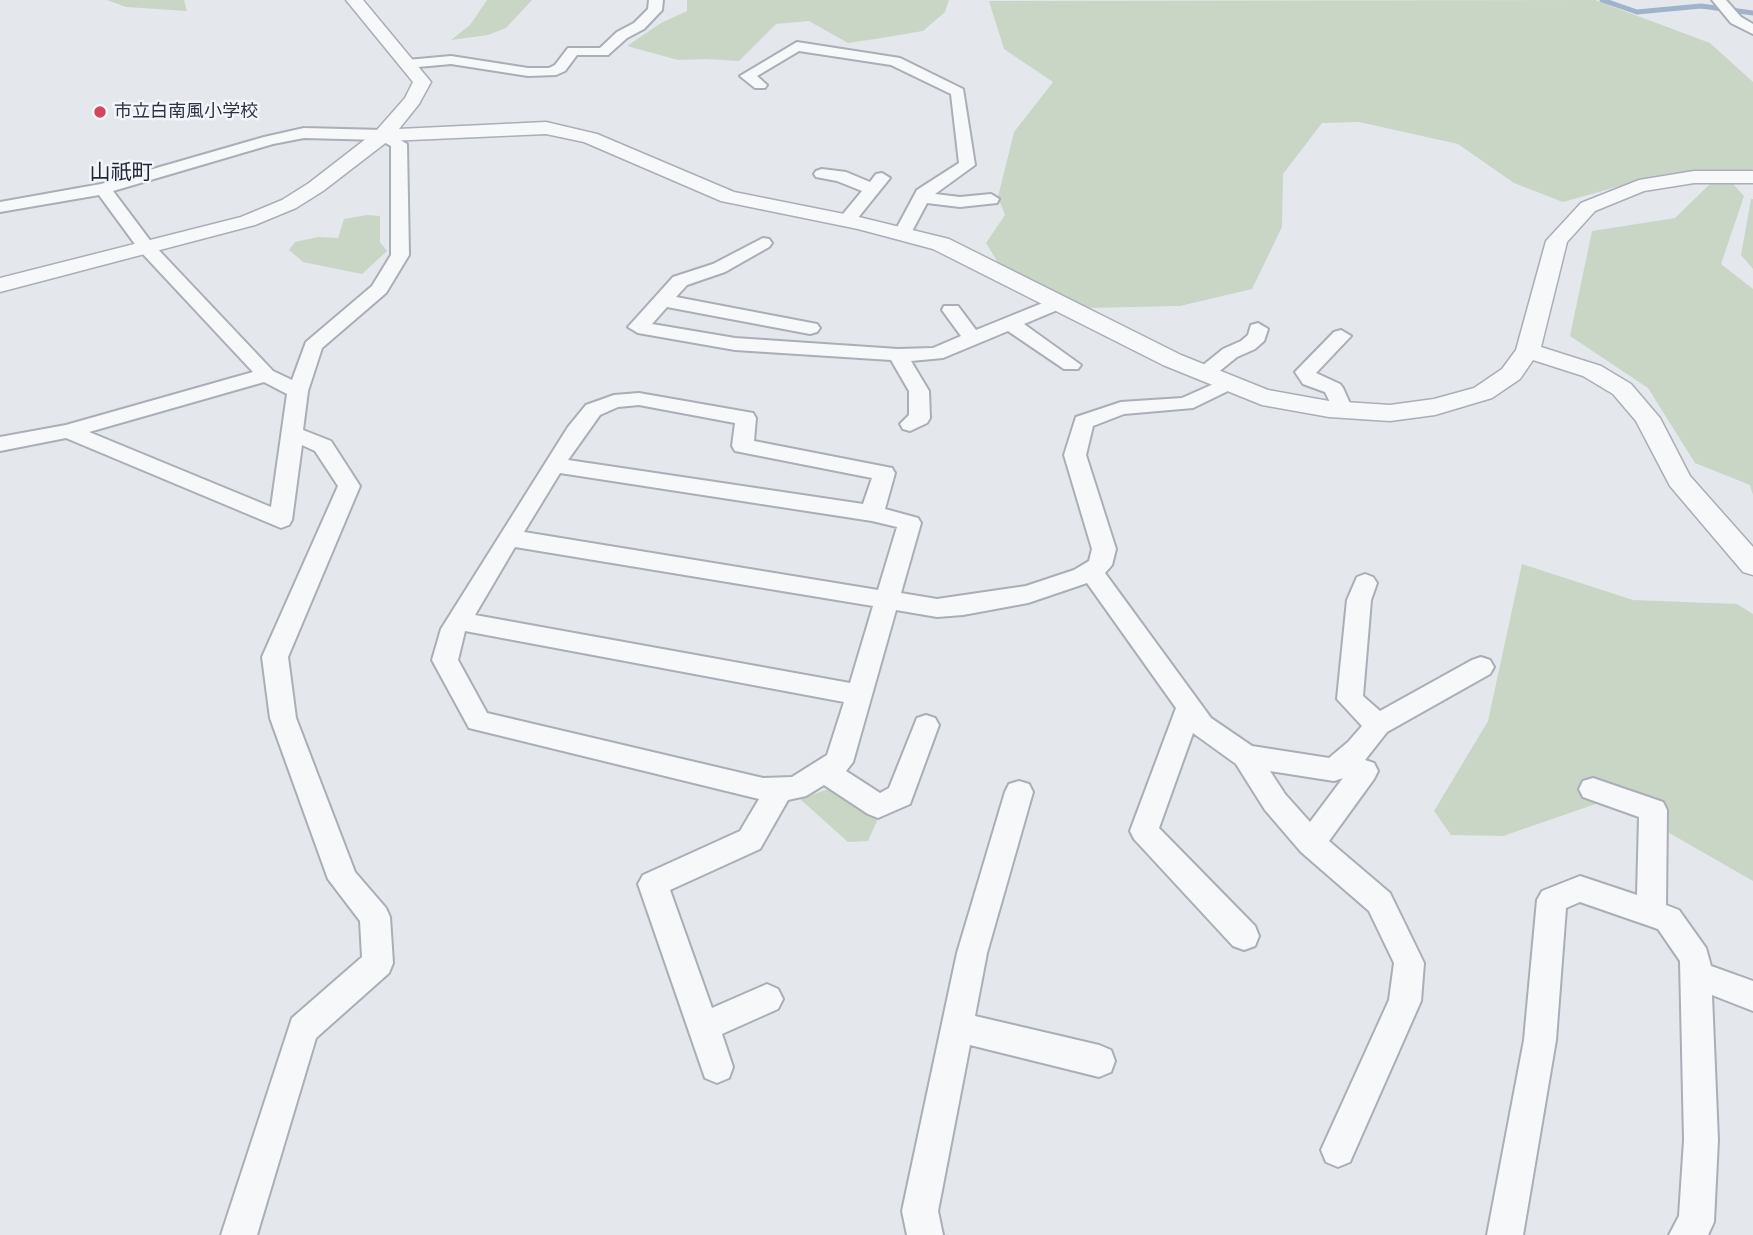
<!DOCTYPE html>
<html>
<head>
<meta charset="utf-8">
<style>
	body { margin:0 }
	canvas { display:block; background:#e4e7ec }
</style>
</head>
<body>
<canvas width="1753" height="1235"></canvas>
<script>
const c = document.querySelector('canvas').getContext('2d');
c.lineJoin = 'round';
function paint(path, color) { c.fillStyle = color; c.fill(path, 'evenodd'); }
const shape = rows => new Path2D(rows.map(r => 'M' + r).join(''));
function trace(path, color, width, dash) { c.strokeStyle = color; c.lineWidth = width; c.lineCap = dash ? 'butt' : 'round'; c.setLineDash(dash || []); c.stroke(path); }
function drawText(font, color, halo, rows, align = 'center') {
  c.font = font + ' Raleway,"Noto Sans JP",sans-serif'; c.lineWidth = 5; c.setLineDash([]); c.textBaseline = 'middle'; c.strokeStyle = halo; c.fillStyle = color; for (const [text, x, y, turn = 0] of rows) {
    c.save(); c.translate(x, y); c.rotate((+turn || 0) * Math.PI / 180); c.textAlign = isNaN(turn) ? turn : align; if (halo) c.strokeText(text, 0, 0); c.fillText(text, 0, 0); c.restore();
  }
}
paint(shape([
	[107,0,184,0,187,11,126,7],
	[487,0,532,0,506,28,488,35,451,40,470,25],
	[687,0,949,0,945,12,923,31,881,38,848,43,809,21,776,24,739,61,706,59,678,60,627,46,661,23,687,11],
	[1595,0,1710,43,1753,82,1753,169,1738,173,1734,185,1744,196,1721,264,1753,289,1753,495,1750,485,1695,463,1648,388,1570,336,1592,231,1675,218,1711,183,1652,177,1563,202,1514,183,1458,144,1359,122,1322,123,1283,174,1282,227,1252,289,1180,306,1085,308,1000,266,986,243,1005,215,998,197,1014,132,1053,82,1004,49,989,1],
	[1751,199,1753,199,1753,269,1741,255],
	[367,215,380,216,380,242,387,251,362,274,303,262,289,250,295,242,318,237,338,238,344,219],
	[1522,564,1633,600,1737,604,1753,614,1753,881,1610,799,1503,836,1451,835,1434,811,1488,721],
	[840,785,881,812,868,841,848,842,800,799]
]), '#c9d6c5');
trace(shape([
	[1602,0,1637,12,1701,6,1753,13]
]), '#9fb4cc', 5);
const minor = shape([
	[649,0,663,0,662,10,644,29,627,38,608,55,577,55,565,71,556,75,528,76,451,64,407,68,400,64,407,60,451,56,528,68,549,68,555,65,568,48,600,48,617,32,634,23,648,9,649,0],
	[1712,0,1726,0,1741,17,1753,24,1753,34,1731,23,1712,0],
	[797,42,900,58,963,89,975,165,935,194,960,197,991,194,999,199,997,203,960,207,927,203,909,237,897,237,894,233,917,190,959,163,951,94,891,65,799,51,757,76,767,85,765,88,755,88,740,76,797,42],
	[304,128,383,130,407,144,409,255,386,293,322,348,308,391,303,430,331,441,360,486,288,657,296,718,355,872,386,908,390,917,393,963,389,973,316,1038,257,1235,221,1235,292,1018,362,957,360,921,328,879,270,718,262,657,338,486,315,451,302,445,292,520,289,525,281,528,66,438,0,451,0,437,66,425,253,372,140,251,99,195,0,212,0,202,101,184,264,137,304,128],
	[304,138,380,140,391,146,391,255,372,286,306,342,292,380,273,371,152,243,113,191,273,144,304,138],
	[264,382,287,394,271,507,89,432,264,382],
	[822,169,846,172,870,182,876,174,882,173,890,178,853,224,847,225,838,220,862,191,837,181,816,177,814,174,816,171,822,169],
	[763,238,769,239,772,243,769,247,725,272,687,285,676,297,817,324,820,328,817,332,810,334,667,307,652,324,735,338,898,349,933,348,961,336,942,310,944,306,958,306,976,330,1060,296,1069,302,1067,306,1024,324,1081,365,1078,369,1064,369,1008,331,943,358,911,361,929,391,930,418,927,423,910,431,903,429,900,424,909,415,909,391,891,360,735,350,638,333,628,327,673,277,713,264,763,238],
	[1258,323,1268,329,1264,341,1255,349,1237,357,1211,378,1197,378,1194,374,1197,370,1223,349,1241,341,1248,335,1251,325,1258,323],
	[1341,330,1351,336,1316,373,1340,384,1343,388,1353,410,1350,415,1343,416,1336,415,1325,392,1303,384,1295,372,1334,332,1341,330],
	[1227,378,1234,380,1237,384,1234,388,1193,408,1124,414,1093,426,1086,455,1116,549,1112,565,1105,573,1211,718,1252,746,1329,758,1348,742,1362,726,1337,699,1347,600,1357,577,1365,574,1373,577,1377,583,1371,600,1363,696,1380,711,1472,660,1481,657,1490,660,1494,667,1490,674,1387,732,1365,760,1374,763,1378,771,1374,779,1329,841,1390,893,1424,963,1421,1001,1350,1162,1338,1167,1326,1162,1321,1150,1389,1000,1394,963,1369,911,1301,852,1265,810,1236,764,1193,733,1159,828,1255,926,1259,936,1255,946,1244,950,1233,946,1134,839,1130,831,1176,708,1087,583,1028,603,963,615,937,617,896,610,853,762,846,771,880,793,889,788,917,718,926,715,935,718,939,725,910,804,878,818,868,814,824,785,806,796,788,800,760,849,670,890,712,1008,767,984,778,989,783,999,778,1009,722,1034,733,1067,729,1078,717,1083,705,1078,638,884,643,875,740,831,759,799,469,728,432,660,441,629,568,427,586,405,614,395,639,393,753,413,756,418,754,441,892,468,895,473,885,509,918,518,921,523,901,593,937,599,1026,586,1074,570,1089,561,1092,549,1064,455,1076,417,1121,402,1182,398,1227,378],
	[639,405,735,423,732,446,735,451,872,478,863,504,568,460,600,415,618,407,639,405],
	[560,473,872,521,897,527,878,590,524,532,560,473],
	[515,547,873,606,850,683,475,615,515,547],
	[465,631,844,702,827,755,792,777,763,778,487,713,458,660,465,631],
	[1270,771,1334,781,1343,778,1310,822,1285,794,1270,771],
	[1593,778,1663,802,1667,810,1666,905,1679,910,1706,948,1711,966,1753,981,1753,1011,1712,995,1718,1140,1714,1222,1708,1235,1669,1235,1679,1216,1684,1140,1680,961,1658,929,1580,902,1566,908,1556,1040,1523,1235,1487,1235,1524,1040,1537,900,1542,891,1580,876,1637,895,1639,817,1583,797,1579,789,1583,781,1593,778],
	[1019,781,1029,784,1033,792,987,953,975,1016,1099,1045,1111,1050,1115,1061,1111,1072,1099,1077,970,1045,938,1211,943,1235,907,1235,902,1211,957,953,1005,792,1009,784,1019,781]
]);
const tertiary = shape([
	[346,0,363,0,431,82,419,104,399,129,546,122,597,134,734,192,859,217,949,239,1181,355,1268,390,1329,401,1390,405,1434,399,1474,388,1502,369,1516,350,1546,241,1581,203,1639,180,1694,171,1753,171,1753,183,1694,183,1644,191,1595,211,1567,242,1541,347,1601,366,1631,384,1660,418,1690,476,1753,547,1753,575,1743,572,1670,486,1636,421,1613,394,1583,376,1533,360,1520,379,1492,398,1435,415,1390,421,1329,417,1262,405,1163,365,933,249,858,229,721,201,584,142,546,134,388,141,323,191,296,208,255,225,0,292,0,278,241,217,282,200,309,183,376,131,405,98,413,82,346,0]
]);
trace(minor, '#a9aeb7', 4);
trace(tertiary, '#a9aeb7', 3);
paint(minor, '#f7f8fa');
paint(tertiary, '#f7f8fa');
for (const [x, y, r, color] of [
	[100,112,7,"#d1495b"]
]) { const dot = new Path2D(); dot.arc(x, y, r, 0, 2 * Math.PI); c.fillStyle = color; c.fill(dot); trace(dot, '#f4f6f9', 2.5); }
drawText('18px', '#2b3445', '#f4f6f9', [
	["市立白南風小学校",114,112]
], 'left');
drawText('21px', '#1d2536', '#f4f6f9', [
	["山祇町",121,173]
]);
</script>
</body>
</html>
